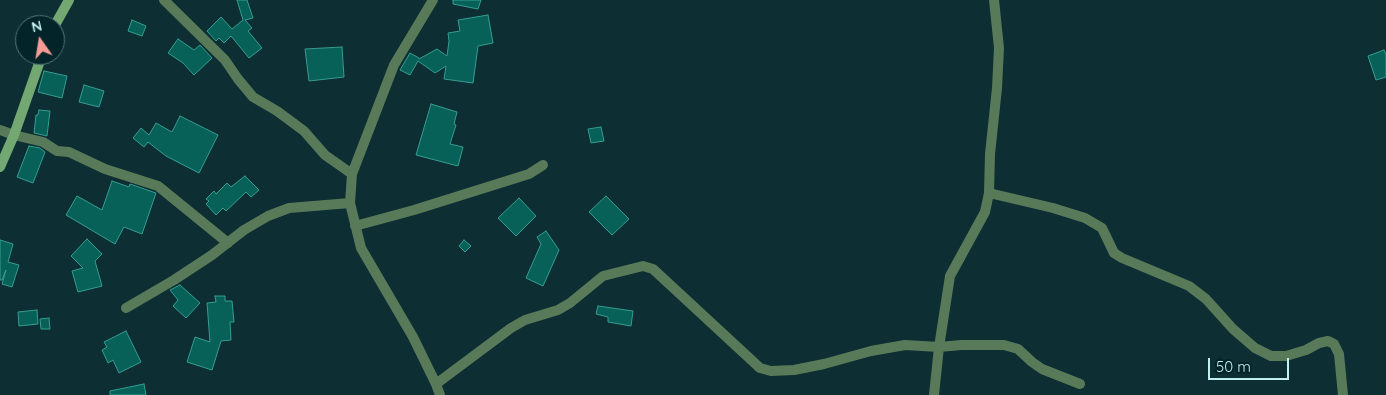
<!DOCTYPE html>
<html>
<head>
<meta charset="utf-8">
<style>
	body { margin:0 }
	#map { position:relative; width:1386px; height:395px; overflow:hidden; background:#0d2e32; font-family:Quicksand,sans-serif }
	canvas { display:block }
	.north { position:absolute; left:15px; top:15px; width:50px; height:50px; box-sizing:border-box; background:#032428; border:1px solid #4f757a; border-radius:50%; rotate:347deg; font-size:14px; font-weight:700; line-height:20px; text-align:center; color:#c1eff4 }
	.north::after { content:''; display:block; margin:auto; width:18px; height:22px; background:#f59c95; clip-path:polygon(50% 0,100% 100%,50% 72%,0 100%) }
	.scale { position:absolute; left:1208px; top:358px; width:81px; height:22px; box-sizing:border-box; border:2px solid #c1eff4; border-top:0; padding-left:6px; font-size:15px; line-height:18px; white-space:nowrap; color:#c1eff4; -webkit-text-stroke:4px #032428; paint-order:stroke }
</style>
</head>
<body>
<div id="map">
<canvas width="1386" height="395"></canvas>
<div class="north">N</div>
<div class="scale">50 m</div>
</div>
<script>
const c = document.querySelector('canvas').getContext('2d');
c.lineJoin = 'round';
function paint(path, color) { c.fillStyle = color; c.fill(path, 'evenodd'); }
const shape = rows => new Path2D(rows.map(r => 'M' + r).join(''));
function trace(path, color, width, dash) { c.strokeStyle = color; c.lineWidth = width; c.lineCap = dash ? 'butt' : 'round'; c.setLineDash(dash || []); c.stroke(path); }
const building = shape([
	[237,0,247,0,253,18,245,20,252,28,248,31,262,48,249,58,231,36,224,43,219,38,216,41,207,31,221,17,232,29,243,20,237,0],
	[453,0,481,0,478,9,453,4,453,0],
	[488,15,493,43,478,46,473,83,444,79,446,66,435,73,418,61,410,75,400,70,410,53,419,58,419,59,437,49,447,56,449,41,448,33,460,31,458,20,488,15],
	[132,20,146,26,142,36,128,31,132,20],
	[178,39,194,50,200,45,212,58,194,75,183,63,168,53,178,39],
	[342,47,344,77,309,81,305,49,342,47],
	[1384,50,1386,55,1386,77,1376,80,1368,56,1384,50],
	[44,71,67,76,62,98,38,92,44,71],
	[84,85,104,91,99,107,79,102,84,85],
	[431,104,457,112,454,124,456,125,450,144,463,147,458,166,416,155,431,104],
	[39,110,50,111,47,136,34,133,36,115,38,115,39,110],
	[180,116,218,135,199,173,166,156,148,142,144,147,133,138,141,128,149,135,156,123,172,132,180,116],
	[601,127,604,141,591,143,588,129,601,127],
	[29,146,40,148,45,152,33,183,17,177,29,146],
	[245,176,259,190,251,197,246,192,226,211,223,208,216,215,206,204,209,201,206,199,214,191,216,194,227,183,231,187,245,176],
	[112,181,129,187,130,184,156,193,142,234,124,227,115,244,66,215,77,196,102,210,112,181],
	[606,196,629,219,612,235,589,212,606,196],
	[519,198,536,216,516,236,498,218,519,198],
	[546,231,559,250,543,286,526,278,541,244,537,237,546,231],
	[87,239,102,254,95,261,102,286,78,292,72,271,83,268,71,256,87,239],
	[0,240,13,244,8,262,19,265,12,287,2,284,6,270,2,280,0,280,0,240],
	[464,240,471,246,465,252,459,246,464,240],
	[180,285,200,303,186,318,173,306,178,300,170,290,180,285],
	[215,296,225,296,225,301,232,301,234,322,230,322,231,340,221,341,212,370,187,362,195,337,210,342,207,303,216,302,215,296],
	[598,306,633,311,631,326,608,322,608,317,596,314,598,306],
	[37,310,38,324,19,326,18,312,37,310],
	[49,318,50,329,41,329,40,319,49,318],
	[126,331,141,362,119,373,113,360,108,363,102,350,107,347,104,342,126,331],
	[144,384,146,395,110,395,110,391,144,384]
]);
paint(building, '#086159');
trace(building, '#359d91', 1);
trace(shape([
	[164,0,225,60,238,79,253,97,277,111,304,131,325,155,352,174],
	[433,0,394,65,352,174,350,203,361,248,413,337,436,384,440,395],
	[0,130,14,135,43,142,57,151,69,152,105,169,158,186,228,243],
	[989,193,1053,208,1085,218,1102,228,1114,253,1122,258,1189,286,1206,299,1233,329,1255,348,1271,356,1286,356,1306,350,1319,343,1328,341,1334,344,1339,354,1343,395],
	[355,226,414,210,529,174,543,165],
	[126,308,174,280,212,255,244,230,268,216,289,208,350,203],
	[436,384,511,328,525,320,558,310,570,303,603,276,643,266,653,269,760,368,771,371,794,370,824,364,871,351,905,345,939,347,961,345,1004,345,1018,349,1032,362,1042,369,1080,384],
	[934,395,939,347,950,276,985,212,989,193,990,154,997,88,999,48,994,0]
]), '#597a59', 10);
trace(shape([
	[55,25,69,0],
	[0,167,14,135,42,55]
]), '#73a873', 10);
</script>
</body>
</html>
